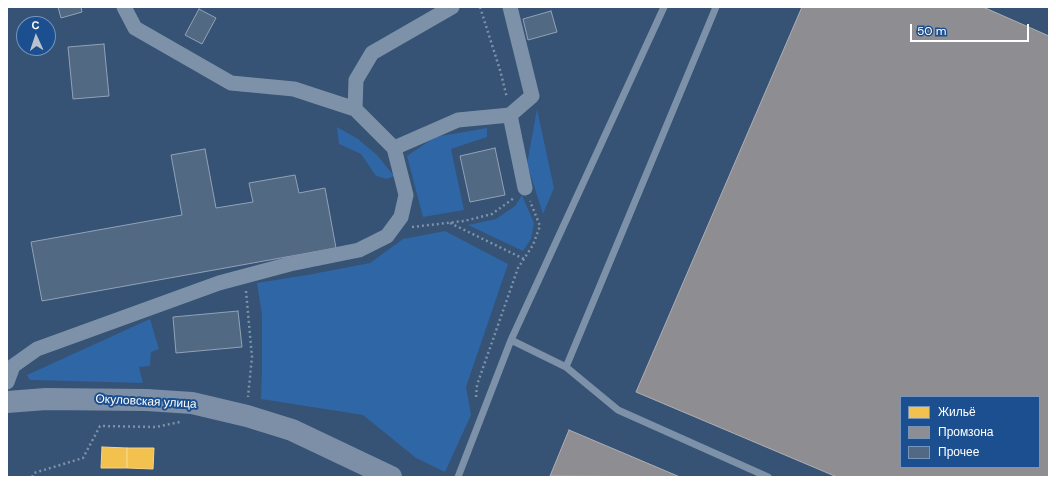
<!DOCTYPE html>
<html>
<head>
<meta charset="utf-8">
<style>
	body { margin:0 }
	#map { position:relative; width:1056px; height:484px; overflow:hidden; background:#365274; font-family:"DM Sans",sans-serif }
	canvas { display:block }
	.frame { position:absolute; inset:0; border:8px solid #fff; pointer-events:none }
	.legend { position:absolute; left:900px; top:396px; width:140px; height:72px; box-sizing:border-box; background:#1b4f8f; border:1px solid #7695bc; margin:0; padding:5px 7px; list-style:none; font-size:12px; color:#fff }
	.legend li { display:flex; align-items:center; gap:8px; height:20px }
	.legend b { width:20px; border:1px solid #7695bc }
	.north { position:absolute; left:16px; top:16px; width:40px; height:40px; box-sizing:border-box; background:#1b4f8f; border:1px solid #7695bc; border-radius:50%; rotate:357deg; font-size:11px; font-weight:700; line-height:16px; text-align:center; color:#fff }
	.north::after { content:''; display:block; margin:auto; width:14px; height:18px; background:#b9c2ce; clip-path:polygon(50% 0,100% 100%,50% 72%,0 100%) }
	.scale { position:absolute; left:910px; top:24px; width:119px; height:18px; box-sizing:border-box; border:2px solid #fff; border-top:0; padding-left:5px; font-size:12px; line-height:14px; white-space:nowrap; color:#fff; -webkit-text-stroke:3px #1b4f8f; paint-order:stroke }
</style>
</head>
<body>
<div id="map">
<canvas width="1056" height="484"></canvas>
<div class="frame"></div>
<ul class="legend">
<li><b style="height:11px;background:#f2c14e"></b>Жильё</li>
<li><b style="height:11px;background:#8d8d92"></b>Промзона</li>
<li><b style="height:11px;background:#526984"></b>Прочее</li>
</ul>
<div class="north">С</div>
<div class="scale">50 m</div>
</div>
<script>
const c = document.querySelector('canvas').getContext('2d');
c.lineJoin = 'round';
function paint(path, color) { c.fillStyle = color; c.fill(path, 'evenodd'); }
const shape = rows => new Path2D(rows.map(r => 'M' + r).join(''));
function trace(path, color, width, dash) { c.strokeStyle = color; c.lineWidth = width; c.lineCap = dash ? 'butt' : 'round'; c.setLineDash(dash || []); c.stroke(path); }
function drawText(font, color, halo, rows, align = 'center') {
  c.font = font + ' "DM Sans",sans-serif'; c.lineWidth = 4; c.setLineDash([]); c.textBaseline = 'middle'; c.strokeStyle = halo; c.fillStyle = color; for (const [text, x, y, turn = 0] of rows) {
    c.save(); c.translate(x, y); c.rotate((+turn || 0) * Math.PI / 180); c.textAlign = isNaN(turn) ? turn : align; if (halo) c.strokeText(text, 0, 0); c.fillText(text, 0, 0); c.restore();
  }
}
paint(shape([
	[537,109,554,188,543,214,527,164],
	[337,127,358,139,377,155,394,176,387,179,376,176,361,154,339,144],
	[487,128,487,137,451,149,464,210,423,217,407,156,435,137],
	[522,195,534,223,531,239,523,251,468,225,496,219,515,206],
	[445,231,508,264,466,387,471,415,445,472,416,458,363,415,261,399,262,369,262,315,257,283,307,275,370,263,403,239],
	[150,319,159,349,151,352,150,366,139,367,143,383,30,380,27,375]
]), '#2f66a5');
const homes = shape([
	[102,447,127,448,127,468,101,468,102,447],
	[127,448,154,448,153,469,127,468,127,448]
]);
paint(homes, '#f2c14e');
trace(homes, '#f6d483', 1);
const industry = shape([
	[802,7,983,7,1049,36,1049,477,837,477,636,392,802,7],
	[901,397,1039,397,1039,467,901,467,901,397],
	[569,430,680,477,550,476,569,430]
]);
paint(industry, '#8d8d92');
trace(industry, '#afafb3', 1);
const building = shape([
	[58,7,81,7,82,12,61,18,58,7],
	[199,9,216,18,202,44,185,35,199,9],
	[551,11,557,32,528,40,523,19,551,11],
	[104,44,109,96,73,99,68,47,104,44],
	[495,148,505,195,470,202,460,156,495,148],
	[205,149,216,208,253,202,249,183,295,175,299,193,325,188,336,248,42,301,31,242,182,215,171,155,205,149],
	[238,311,242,347,176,353,173,317,238,311]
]);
paint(building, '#526984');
trace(building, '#92a2b6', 1);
trace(shape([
	[480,7,500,70,507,98],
	[450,223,524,259],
	[412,227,464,221,492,214,514,198],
	[246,291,252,357,248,397],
	[476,397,477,385,518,268,533,245,540,226,530,201],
	[32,477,34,473,83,458,100,426,156,427,180,422]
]), '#7d92a8', 2.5, [2, 3]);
trace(shape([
	[511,340,566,367,618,410,768,477],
	[566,367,716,7],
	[458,477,511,340,664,7]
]), '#7d92a8', 7);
trace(shape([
	[510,7,532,96,510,115,525,188],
	[355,109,356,80,372,53,452,7],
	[394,148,458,120,510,115],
	[7,382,13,366,37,349,219,283,290,264,359,250,387,236,401,217,406,195,394,148,355,109,294,89,231,83,135,28,124,7]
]), '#7d92a8', 15);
trace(shape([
	[7,402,46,399,147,400,192,403,247,416,292,430,391,477]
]), '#7d8ea7', 22);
drawText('12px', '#fff', '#1b4f8f', [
	["Окуловская улица",146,402,3]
]);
</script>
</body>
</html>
